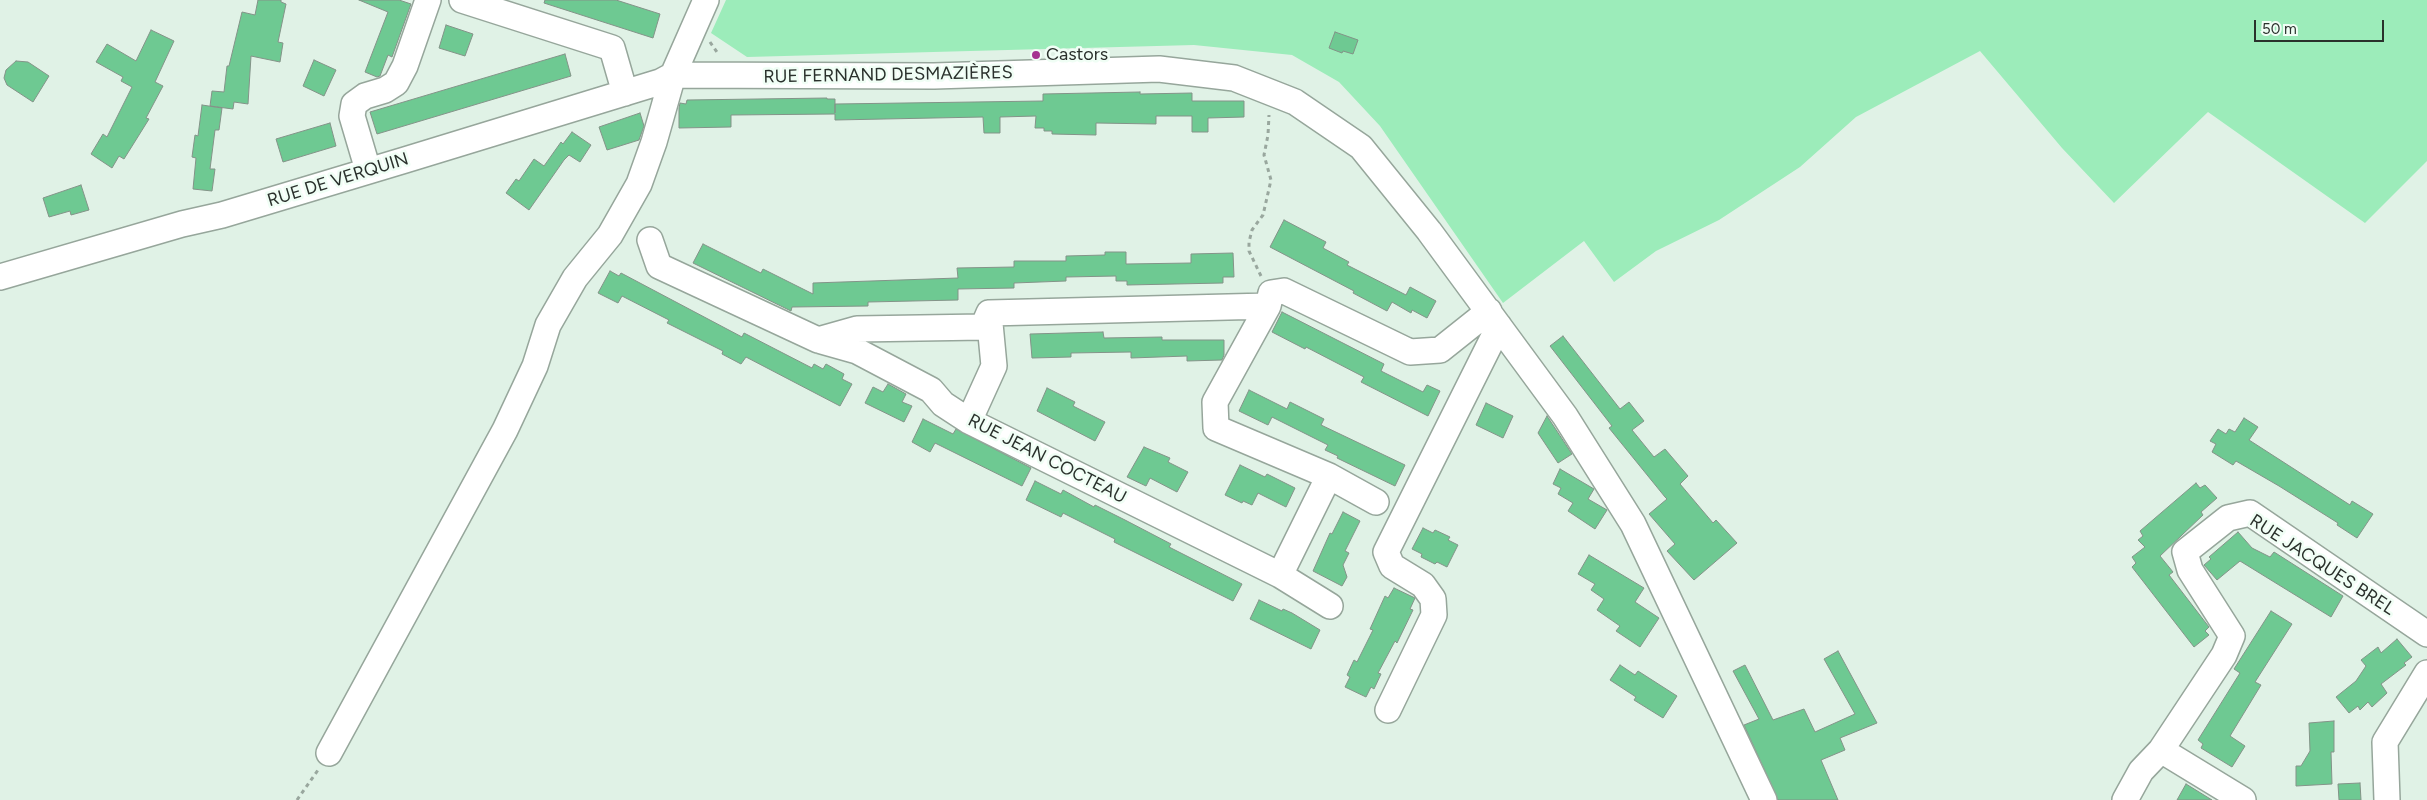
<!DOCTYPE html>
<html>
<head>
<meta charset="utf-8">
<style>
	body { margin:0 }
	#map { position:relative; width:2427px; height:800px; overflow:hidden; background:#e0f2e6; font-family:Figtree,sans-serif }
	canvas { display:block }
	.scale { position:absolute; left:2254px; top:20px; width:130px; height:22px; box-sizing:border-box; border:2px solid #2a312c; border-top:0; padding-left:6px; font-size:15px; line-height:18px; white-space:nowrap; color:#2a312c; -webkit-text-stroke:4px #f0fef5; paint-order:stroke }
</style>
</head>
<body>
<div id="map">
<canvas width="2427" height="800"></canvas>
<div class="scale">50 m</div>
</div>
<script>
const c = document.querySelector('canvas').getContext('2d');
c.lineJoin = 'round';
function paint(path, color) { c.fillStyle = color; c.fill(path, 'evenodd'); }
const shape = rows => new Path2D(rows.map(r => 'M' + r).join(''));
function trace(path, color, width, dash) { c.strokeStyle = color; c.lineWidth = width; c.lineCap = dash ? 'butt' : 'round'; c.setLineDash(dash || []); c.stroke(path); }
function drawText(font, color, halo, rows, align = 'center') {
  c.font = font + ' Figtree,sans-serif'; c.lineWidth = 5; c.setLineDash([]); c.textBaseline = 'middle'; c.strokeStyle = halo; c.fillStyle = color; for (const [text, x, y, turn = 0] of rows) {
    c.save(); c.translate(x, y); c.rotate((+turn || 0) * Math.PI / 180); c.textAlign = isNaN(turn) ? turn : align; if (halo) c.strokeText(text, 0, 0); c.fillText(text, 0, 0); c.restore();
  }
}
paint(shape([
	[726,0,2427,0,2427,161,2365,223,2208,112,2114,203,2062,148,1980,51,1856,117,1800,167,1719,220,1656,251,1614,282,1584,241,1503,303,1380,126,1339,82,1292,55,1194,45,747,57,711,33]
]), '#9cecba');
const building = shape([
	[258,0,281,0,281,2,286,4,278,42,283,43,280,62,251,56,248,104,234,102,233,109,210,106,212,91,224,92,227,66,229,66,242,12,255,15,258,0],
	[359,0,399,0,411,4,392,57,388,55,380,76,377,77,365,72,388,12,359,0],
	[545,0,616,0,660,14,653,38,544,3,545,0],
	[446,25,473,34,465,56,439,48,446,25],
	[151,30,174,41,155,82,163,86,146,118,149,119,124,159,119,156,112,168,91,154,103,134,107,137,132,87,121,81,123,77,96,62,107,44,136,61,151,30],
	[1335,32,1358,40,1353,54,1343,51,1342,53,1329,48,1335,32],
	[565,54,571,76,377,134,370,112,565,54],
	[314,60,336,70,324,96,303,86,314,60],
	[16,61,28,62,49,76,33,102,7,85,4,78,6,70,16,61],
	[1140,92,1140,94,1192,93,1192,101,1244,101,1244,117,1208,118,1208,132,1192,132,1192,116,1156,116,1156,124,1096,123,1096,135,1052,134,1052,131,1044,131,1044,128,1035,128,1036,116,1000,117,1000,133,984,133,983,117,835,120,835,114,731,115,731,127,679,128,679,108,680,103,686,104,687,100,827,98,827,99,835,99,835,113,835,104,1043,101,1043,94,1140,92],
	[202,105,222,108,219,130,215,130,210,169,215,169,212,191,193,189,196,158,192,157,195,135,198,136,202,105],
	[640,113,644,126,639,140,607,150,599,127,640,113],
	[330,123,336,146,283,162,276,139,330,123],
	[572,132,591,145,580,162,569,155,564,160,529,210,506,193,516,179,519,181,534,159,544,166,561,142,563,144,572,132],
	[81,185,89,210,71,215,70,211,49,217,43,198,81,185],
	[1284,220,1326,242,1323,248,1349,262,1347,265,1406,295,1410,287,1436,301,1427,318,1412,310,1411,313,1392,302,1387,311,1353,293,1354,291,1270,247,1284,220],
	[703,244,761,273,763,269,813,294,813,283,958,278,957,268,1014,267,1014,261,1066,261,1066,256,1105,255,1105,252,1126,252,1126,264,1191,263,1191,254,1233,253,1234,277,1223,277,1223,283,1127,285,1127,281,1116,281,1116,276,1066,277,1066,281,1014,283,1014,288,958,289,958,300,868,302,868,306,792,307,791,311,693,263,703,244],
	[610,271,619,276,621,273,742,337,744,333,812,368,814,364,823,369,826,364,844,374,842,379,852,384,840,406,746,357,741,364,722,354,723,351,667,323,669,320,622,296,618,303,598,293,610,271],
	[1282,312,1384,364,1381,371,1423,392,1427,385,1440,391,1428,416,1361,382,1364,377,1306,347,1305,349,1272,332,1282,312],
	[1103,332,1104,338,1162,337,1162,340,1224,340,1224,355,1222,360,1187,361,1187,356,1131,358,1131,352,1071,353,1071,357,1032,358,1030,334,1103,332],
	[1563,336,1620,409,1629,402,1644,421,1632,430,1654,457,1665,449,1688,476,1680,484,1713,523,1716,520,1737,543,1694,580,1667,551,1675,544,1649,514,1667,499,1665,497,1609,428,1612,426,1550,346,1563,336],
	[888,384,906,394,902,402,912,406,904,422,865,403,873,387,883,392,888,384],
	[1047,388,1075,402,1073,406,1105,422,1095,441,1037,411,1047,388],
	[1249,390,1287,409,1290,402,1324,419,1321,425,1405,465,1395,486,1337,458,1338,456,1325,450,1328,445,1272,417,1268,425,1239,411,1249,390],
	[1486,403,1513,416,1503,438,1476,425,1486,403],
	[1547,416,1572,454,1558,463,1538,433,1547,416],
	[2244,418,2258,427,2249,440,2350,505,2352,501,2373,514,2357,538,2337,525,2338,523,2279,486,2236,461,2233,465,2212,452,2216,444,2210,441,2218,429,2226,434,2229,429,2235,432,2244,418],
	[923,419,953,434,956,429,1031,468,1022,486,935,443,930,452,912,442,923,419],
	[1144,447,1170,458,1168,462,1188,472,1177,492,1150,478,1146,486,1127,477,1144,447],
	[1240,465,1265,477,1267,474,1295,488,1286,507,1258,493,1252,505,1243,501,1242,503,1225,495,1240,465],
	[1560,469,1594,489,1588,499,1607,510,1595,529,1568,511,1573,503,1558,494,1561,488,1553,484,1560,469],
	[1035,481,1061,494,1063,490,1094,507,1095,505,1125,520,1171,544,1169,547,1242,584,1233,601,1114,542,1115,539,1063,513,1061,517,1026,500,1035,481],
	[2196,483,2200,488,2205,485,2217,498,2201,512,2203,515,2160,556,2173,572,2169,575,2209,627,2205,631,2209,635,2194,647,2132,567,2136,563,2132,557,2145,547,2138,540,2143,536,2140,531,2196,483],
	[1343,512,1360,521,1345,551,1349,553,1343,565,1347,577,1342,586,1313,571,1330,533,1332,534,1343,512],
	[1423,528,1433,533,1435,530,1450,537,1448,540,1458,545,1447,567,1437,562,1435,564,1421,557,1422,554,1412,549,1423,528],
	[2238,532,2252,548,2270,557,2274,552,2343,596,2331,617,2240,561,2217,580,2204,565,2211,559,2209,557,2238,532],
	[1589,555,1644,588,1635,602,1659,618,1640,647,1616,631,1620,626,1597,610,1604,599,1591,590,1595,584,1578,574,1589,555],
	[1394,588,1415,598,1410,609,1413,610,1397,643,1395,641,1378,673,1381,674,1374,689,1371,687,1366,697,1345,687,1350,677,1347,675,1354,660,1357,662,1373,630,1370,629,1385,596,1388,598,1394,588],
	[1259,600,1282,611,1283,609,1292,613,1320,630,1311,649,1250,619,1259,600],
	[2271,611,2292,624,2255,682,2261,685,2230,736,2245,746,2232,767,2201,748,2203,744,2198,740,2240,673,2234,669,2271,611],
	[2397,639,2412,657,2404,663,2406,665,2381,684,2387,693,2372,707,2368,702,2360,710,2358,706,2349,713,2336,697,2356,681,2366,666,2361,660,2378,647,2381,653,2397,639],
	[1838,651,1877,723,1840,738,1845,750,1821,760,1838,800,1778,800,1744,725,1759,719,1733,671,1745,665,1773,720,1804,709,1815,732,1855,714,1824,659,1838,651],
	[1620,665,1635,675,1638,671,1677,696,1663,718,1634,700,1636,697,1610,680,1620,665],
	[2334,721,2334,752,2331,752,2332,784,2296,786,2296,766,2301,766,2310,751,2309,723,2334,721],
	[2360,783,2361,800,2339,800,2338,784,2360,783],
	[2186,784,2212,800,2177,800,2186,784]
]);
paint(building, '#6ec992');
trace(building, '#839388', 1);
const minor = shape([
	[462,0,612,48,625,93],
	[368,170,352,116,354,104,365,96,385,90,396,83,405,66,428,0],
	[650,240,659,266,818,340,857,329,983,327,989,313,1268,306,1271,293,1284,291,1410,352,1440,350,1489,311],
	[0,277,182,224,222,215,405,160,660,82,673,75,934,76,1159,69,1234,78,1295,102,1361,147,1429,231,1565,416,1633,524,1764,800],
	[1268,306,1215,402,1216,428,1329,476,1376,502],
	[818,340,857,351,931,390,943,404,969,421,1280,575,1330,606],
	[969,421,994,366,989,313],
	[1280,575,1329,476],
	[1388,710,1434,615,1433,599,1423,585,1392,566,1386,552,1499,326],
	[2161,750,2243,800],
	[329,753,505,430,535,366,548,325,575,278,610,235,639,184,654,142,673,75,706,0],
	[2125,800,2141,771,2161,750,2224,655,2232,636,2190,570,2185,552,2228,518,2250,513,2427,634],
	[2387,800,2385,742,2427,673]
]);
trace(minor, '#96a69b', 28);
trace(shape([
	[710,42,719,55],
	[1261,276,1249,251,1249,242,1252,230,1263,215,1271,180,1264,155,1268,135,1269,115],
	[297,800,318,770]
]), '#99a79e', 3, [4, 4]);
trace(minor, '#fff', 25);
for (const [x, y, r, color] of [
	[1036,55,5,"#a53491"]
]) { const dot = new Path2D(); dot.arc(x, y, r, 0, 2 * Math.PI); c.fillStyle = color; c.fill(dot); trace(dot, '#f0fef5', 2); }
drawText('18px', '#2a312c', '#f0fef5', [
	["Castors",1046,55]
], 'left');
drawText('18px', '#2a312c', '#f0fef5', [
	["RUE FERNAND DESMAZIÈRES",888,75,-1],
	["RUE DE VERQUIN",338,180,-17],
	["RUE JEAN COCTEAU",1047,459,27],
	["RUE JACQUES BREL",2322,565,33]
]);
</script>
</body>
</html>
